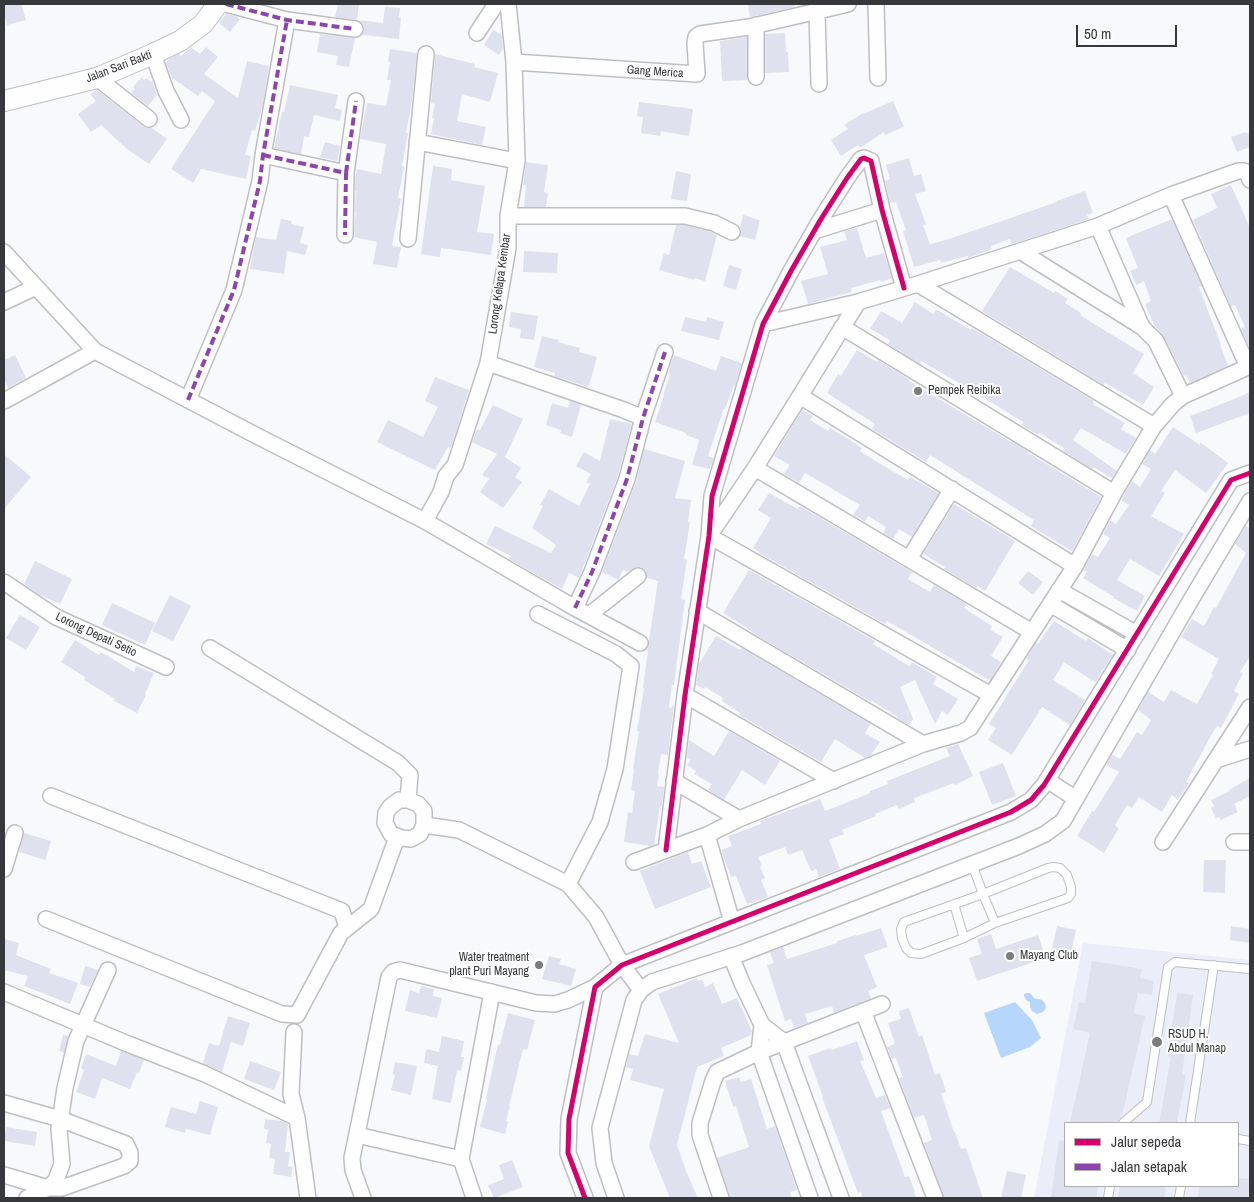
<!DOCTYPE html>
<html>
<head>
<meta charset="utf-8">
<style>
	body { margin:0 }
	#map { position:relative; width:1254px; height:1202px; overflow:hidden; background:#f8f9fd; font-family:"Archivo Narrow",sans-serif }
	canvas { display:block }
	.frame { position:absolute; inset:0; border:5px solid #37383c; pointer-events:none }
	.legend { position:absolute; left:1064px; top:1122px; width:175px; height:65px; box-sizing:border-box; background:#fff; border:1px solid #afafb1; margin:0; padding:6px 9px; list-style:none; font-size:15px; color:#37383c }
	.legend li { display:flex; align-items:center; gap:10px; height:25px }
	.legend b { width:25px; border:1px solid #afafb1 }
	.scale { position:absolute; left:1076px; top:25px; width:101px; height:22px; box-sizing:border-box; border:2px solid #37383c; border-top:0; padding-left:6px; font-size:15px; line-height:18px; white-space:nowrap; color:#37383c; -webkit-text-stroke:4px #fff; paint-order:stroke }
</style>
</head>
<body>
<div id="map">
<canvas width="1254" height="1202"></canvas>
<div class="frame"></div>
<ul class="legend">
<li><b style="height:6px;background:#d6006c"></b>Jalur sepeda</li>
<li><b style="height:6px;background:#8e44ad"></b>Jalan setapak</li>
</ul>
<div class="scale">50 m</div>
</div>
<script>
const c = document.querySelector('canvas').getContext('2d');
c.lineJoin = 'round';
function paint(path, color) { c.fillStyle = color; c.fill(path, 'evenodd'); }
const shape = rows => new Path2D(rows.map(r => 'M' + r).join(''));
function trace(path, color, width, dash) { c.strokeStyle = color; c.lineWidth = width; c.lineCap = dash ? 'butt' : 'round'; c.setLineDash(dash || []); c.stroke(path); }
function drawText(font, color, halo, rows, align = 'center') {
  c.font = font + ' "Archivo Narrow",sans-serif'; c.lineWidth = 4; c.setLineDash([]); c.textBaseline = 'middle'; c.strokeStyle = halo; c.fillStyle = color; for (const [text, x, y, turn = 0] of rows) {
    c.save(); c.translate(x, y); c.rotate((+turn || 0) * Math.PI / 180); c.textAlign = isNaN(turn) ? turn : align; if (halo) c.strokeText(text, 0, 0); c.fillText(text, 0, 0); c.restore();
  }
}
paint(shape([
	[1083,943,1250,960,1250,1198,1034,1198],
	[1065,1123,1238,1123,1238,1186,1065,1186]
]), '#ebedf8');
paint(shape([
	[1027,993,1030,993,1034,998,1042,1000,1045,1003,1046,1008,1043,1012,1037,1014,1032,1011,1030,1007,1030,1002,1027,1001,1024,996,1024,994],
	[1015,1002,1032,1020,1041,1038,1030,1047,1001,1058,984,1013]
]), '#b6d6fb');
paint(shape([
	[4,4,21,4,26,20,7,25,4,12],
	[338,4,359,4,357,20,383,23,385,7,400,8,399,17,401,17,399,39,362,35,364,31,364,26,360,21,356,20,335,17],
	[748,4,794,4,795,7,750,17],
	[226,14,236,16,240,19,230,32,219,23],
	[493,30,502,35,503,48,499,55,484,45],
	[785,33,786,52,788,52,789,72,765,73,765,34],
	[320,34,355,38,349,67,336,65,338,56,317,52],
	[747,37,747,80,722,81,720,41],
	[191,47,200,54,206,47,218,57,204,74,238,98,247,61,269,66,263,104,255,131,252,130,245,155,251,156,246,179,201,169,193,183,171,169,215,101,202,91,198,96,172,78,166,63,169,59,179,54,181,56],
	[390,49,417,53,412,101,406,133,408,133,402,166,404,167,398,198,401,199,392,246,401,247,397,268,373,264,377,242,354,237,355,219,356,213,355,212,356,191,355,191,355,178,357,169,381,174,386,144,360,139,367,103,386,106,391,80,387,80,390,62,388,62],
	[435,54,475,64,474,67,498,73,490,102,462,94,457,121,486,127,482,145,431,134,434,118,432,118,435,104,431,103],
	[142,77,144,80,146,78,151,82,152,81,157,95,148,106,131,93,135,89,133,87],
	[290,85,338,95,335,108,342,110,340,121,314,115,309,137,304,136,301,154,274,148,282,112,284,112],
	[97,90,143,126,147,128,152,128,167,139,149,164,127,149,101,125,91,132,78,114,96,101,90,94],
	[893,101,904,127,885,135,884,132,860,148,858,145,841,156,831,140,848,129,844,125,863,113,863,114],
	[639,102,693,109,689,136,661,131,660,136,641,133,643,117,637,116],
	[1246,132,1246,134,1250,132,1250,147,1237,152,1231,137],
	[325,142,340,146,337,161,320,157],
	[909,158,914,176,921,174,926,191,915,194,926,224,923,225,930,244,949,239,1057,202,1057,201,1085,191,1093,213,1087,215,1089,219,1012,244,1010,239,991,246,992,249,968,258,968,256,941,263,940,260,914,267,903,231,906,230,896,202,890,203,885,181,890,179,886,165],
	[526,162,548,165,544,192,548,193,546,207,524,207,526,185,523,185],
	[433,166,452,169,451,180,485,186,477,232,494,234,491,255,441,248,440,257,421,254],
	[676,171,691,174,687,201,671,199],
	[1231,185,1250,228,1250,349,1241,329,1245,327,1235,305,1231,307,1193,220,1217,208,1211,194],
	[743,215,760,220,755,240,740,236,741,231,740,227],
	[281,219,292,221,291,224,304,227,300,243,308,245,305,255,287,251,284,274,250,269,256,237,276,240],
	[1172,219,1202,286,1199,287,1221,345,1220,345,1228,366,1190,383,1186,375,1184,376,1164,337,1154,325,1145,304,1151,301,1144,281,1136,285,1130,271,1138,268,1126,238],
	[676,225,684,225,711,232,717,235,705,281,694,278,694,280,659,270,664,253,669,255],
	[857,228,866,258,884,253,892,278,881,282,880,280,851,288,852,292,808,304,801,281,828,274,820,247,847,240,844,231],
	[524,251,558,253,557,273,523,272],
	[729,265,742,269,736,290,723,286],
	[1010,267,1054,293,1055,291,1068,299,1065,303,1081,313,1080,315,1104,330,1144,354,1133,373,1154,387,1143,405,1105,383,1104,385,982,311],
	[915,302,933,314,936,309,971,330,972,328,1094,401,1093,404,1125,423,1121,429,1136,438,1126,454,1081,428,1073,440,1117,471,1112,478,1093,467,1092,469,1063,451,1064,448,1039,433,1038,435,1021,425,1023,422,966,387,921,361,920,364,888,344,890,340,870,329,881,311,902,323],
	[511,312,538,316,534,340,520,338,521,329,509,327],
	[685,317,706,322,707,317,724,322,719,340,681,331],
	[542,336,559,340,558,342,580,348,579,352,597,357,589,386,588,385,587,387,576,383,554,376,555,373,534,367],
	[857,350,877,362,878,360,910,380,909,381,1011,442,1011,441,1028,451,1027,452,1101,497,1072,551,1031,526,1034,520,930,455,926,462,872,429,875,424,827,393,838,374,841,376],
	[15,355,26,378,8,388,4,379,4,360],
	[674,355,716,371,721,356,742,363,735,386,734,385,725,409,724,408,708,456,714,458,710,469,692,465,699,440,686,435,686,433,655,422,664,395,663,395,670,374,668,373],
	[435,377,469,390,451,448,448,447,435,470,377,442,388,420,423,437,438,407,425,401],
	[1250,392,1250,413,1196,433,1190,416,1229,401],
	[570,401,581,405,572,437,560,433,561,430,546,425,552,403,568,408],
	[493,405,523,419,505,457,521,468,515,477,522,482,503,508,480,492,489,479,482,475,497,454,472,442,477,429,480,430],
	[802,410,813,416,810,420,828,431,830,428,845,437,862,448,860,451,877,462,908,480,910,477,939,493,912,537,899,529,893,539,883,533,886,527,868,516,865,522,853,515,860,505,805,473,799,483,784,474,790,465,774,456],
	[610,419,632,424,618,476,579,578,569,573,562,589,509,559,511,556,486,544,495,526,551,553,556,545,532,528,543,506,540,505,549,489,579,506,590,484,586,482,591,474,576,466,584,452,600,461],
	[1173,427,1200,445,1200,442,1228,463,1206,493,1175,470,1161,491,1165,493,1151,516,1184,534,1159,576,1130,559,1117,580,1145,596,1137,611,1113,598,1114,597,1083,578,1087,572,1083,570,1092,554,1098,557,1110,538,1103,534,1110,520,1116,524,1129,505,1121,500,1132,481,1140,487,1151,469,1142,464,1150,450,1155,454],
	[644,449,685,461,675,498,691,500,688,522,690,522,684,559,687,560,681,599,685,600,674,685,672,685,669,707,671,708,670,710,674,704,668,755,661,754,658,774,659,774,657,786,664,787,662,806,660,806,654,845,650,846,624,842,628,812,632,813,635,791,631,790,634,769,633,769,639,731,637,731,644,689,643,688,648,650,647,650,649,643,649,640,658,581,647,578,646,571,641,567,636,567,628,572,623,570,618,580,602,572,636,482],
	[4,454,31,477,4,509],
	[769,493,798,509,800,506,912,572,908,579,930,592,934,585,967,604,964,608,992,626,990,630,1003,637,991,656,1001,662,990,681,887,621,885,624,759,553,760,552,753,548,771,518,758,510],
	[954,504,1015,541,985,591,978,586,976,588,944,569,945,567,923,554],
	[1246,526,1250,529,1250,656,1240,672,1243,673,1234,691,1239,694,1221,728,1217,726,1208,741,1186,782,1189,783,1178,800,1172,795,1162,812,1139,797,1132,808,1127,805,1115,825,1119,828,1104,853,1077,836,1092,811,1094,812,1119,772,1106,765,1112,755,1120,759,1137,732,1142,735,1151,720,1138,710,1148,692,1164,702,1171,690,1197,704,1213,675,1211,674,1219,659,1181,637,1192,619,1204,626,1214,607,1216,608,1246,553,1235,544],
	[35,561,72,579,60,604,40,595,24,584],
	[749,570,875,641,873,644,909,666,912,662,937,677,933,684,958,699,948,715,942,711,935,724,915,680,900,687,913,719,909,725,897,718,898,717,872,701,871,702,751,632,752,631,723,613],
	[1028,571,1043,582,1033,595,1018,583],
	[170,595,191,606,173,641,152,631],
	[112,603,155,623,145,645,102,625],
	[20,615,40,627,26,650,6,638],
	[1054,621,1086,641,1088,638,1113,655,1095,682,1064,662,1053,680,1085,700,1070,725,1042,707,1012,755,988,740,996,728,989,724,1029,660,1026,659,1036,643,1038,644],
	[716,636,740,650,742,648,871,724,865,733,880,742,871,755,865,758,835,739,821,762,739,715,740,713,722,701,723,698,705,687,704,689,696,685,699,664],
	[75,640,99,655,101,652,134,672,136,666,154,673,145,694,146,695,137,713,114,701,115,699,84,680,85,677,61,662],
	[729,731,780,761,765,785,742,770,724,800,708,790,712,784,694,774,696,771,687,765,691,759,687,758,689,740,714,756],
	[958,744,973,776,955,785,954,783,914,798,915,802,899,809,897,805,875,814,876,816,842,830,844,834,829,840,840,869,819,877,816,869,811,871,802,850,788,855,785,847,758,857,762,866,760,867,765,878,761,880,768,897,747,904,736,876,731,877,721,850,732,846,728,836,761,824,760,821,820,799,825,811,851,801,870,793,870,791,888,784,887,781,950,756,946,748],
	[1003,763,1016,796,992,805,979,772],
	[1250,778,1250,796,1234,804,1238,812,1221,820,1219,817,1216,818,1211,808,1214,806,1211,800,1230,791,1229,790],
	[24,833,51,841,45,860,19,852],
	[688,852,692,864,701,861,711,887,655,909,640,871],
	[1204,860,1226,860,1225,893,1203,892],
	[1057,926,1076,930,1069,961,1050,957],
	[1231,926,1250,929,1250,943,1230,940],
	[881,928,888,947,864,955,877,987,868,991,871,998,834,1013,832,1006,805,1014,808,1023,794,1028,791,1019,785,1021,767,965,774,963,770,952,783,947,787,959,837,943,837,941,856,935,856,936],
	[991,934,996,949,1038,935,1046,958,977,981,969,958,982,954,977,939],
	[4,939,19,943,16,955,51,969,49,973,78,983,70,1004,24,986,28,976,4,970],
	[549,956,561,959,559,964,576,969,571,986,542,979],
	[1092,961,1142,969,1140,978,1154,981,1152,995,1138,993,1134,1013,1145,1016,1122,1116,1119,1119,1117,1123,1070,1123,1090,1033,1073,1029,1079,1002,1085,1003],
	[85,966,98,970,90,987,80,984],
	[697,978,698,981,702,979,705,987,713,983,722,1004,737,998,752,1031,751,1035,721,1048,724,1056,697,1067,677,1145,686,1171,698,1198,670,1198,649,1146,664,1089,630,1080,633,1069,626,1067,629,1054,638,1056,645,1034,679,1043,658,994],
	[421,986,434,989,433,996,442,998,437,1018,405,1011,410,990,419,993],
	[1177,993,1193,995,1182,1074,1186,1075,1177,1123,1159,1123,1171,1057,1168,1056],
	[909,1008,919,1037,922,1035,935,1075,940,1073,946,1092,941,1093,954,1132,955,1132,961,1149,966,1148,983,1198,944,1198,924,1143,932,1140,924,1115,914,1118,899,1078,903,1077,896,1058,892,1059,887,1047,895,1044,888,1023,901,1019,899,1011],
	[508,1013,535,1020,527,1050,523,1049,509,1106,510,1106,506,1121,508,1122,505,1134,480,1127,487,1099,486,1099,495,1057,498,1044,500,1045],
	[228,1016,250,1023,243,1046,231,1042,222,1072,203,1063,209,1043,219,1046],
	[63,1035,68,1036,64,1053,59,1051],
	[442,1036,464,1041,461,1057,464,1057,461,1071,457,1070,451,1103,432,1099,438,1066,424,1063,426,1049,439,1052],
	[857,1041,864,1060,860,1061,876,1098,885,1095,890,1108,881,1111,905,1177,909,1176,915,1192,914,1193,916,1198,862,1198,861,1192,858,1193,822,1097,823,1097,808,1056,831,1048,832,1050],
	[121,1051,144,1060,139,1073,137,1072,130,1089,102,1078,95,1099,76,1092,84,1070,81,1068,86,1054,116,1066],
	[250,1061,281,1072,274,1090,244,1079],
	[395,1062,417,1066,411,1095,391,1090,395,1075,393,1074],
	[739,1077,741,1082,751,1079,767,1129,775,1126,797,1190,790,1192,792,1198,730,1198,717,1158,749,1147,736,1106,733,1107,725,1081],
	[200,1101,218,1107,210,1135,186,1129,185,1133,165,1127,171,1107,196,1114],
	[265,1119,283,1121,288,1124,285,1152,290,1152,288,1166,293,1167,291,1177,273,1174,275,1159,269,1158,271,1144,266,1143,268,1130,264,1129],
	[6,1127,37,1132,35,1146,4,1141],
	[1059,1140,1065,1141,1065,1186,1098,1186,1096,1198,1051,1198],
	[512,1160,523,1187,494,1198,488,1185,504,1179,499,1165],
	[1007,1171,1026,1175,1021,1198,1001,1198],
	[1238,1178,1250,1179,1250,1198,1198,1198,1199,1186,1238,1186],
	[1120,1186,1166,1186,1164,1198,1118,1198]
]), '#e0e1ef');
const lane = shape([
	[972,864,983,894,1048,868,1053,867,1060,868,1067,875,1071,887,1071,894,1068,898,995,923,964,938,921,954,911,953,906,948,902,938,901,929,904,922,983,894,995,923],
	[954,904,964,938],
	[1123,1123,1147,1102,1168,967,1175,962,1250,969],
	[1190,1123,1214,965],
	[1238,1139,1250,1141],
	[1108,1198,1110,1186],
	[1179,1198,1181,1186]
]);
const street = shape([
	[226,4,287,20,355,29],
	[876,4,878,78],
	[817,11,819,84],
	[756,25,756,77],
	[477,33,496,4],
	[153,54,166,91,181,120],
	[514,62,697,74,695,43,696,37,700,34,749,27,848,4],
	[97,78,149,119],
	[417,142,517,161],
	[263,155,346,173,345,235],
	[346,173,356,101],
	[1171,195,1248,367],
	[508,216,685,216,714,223,732,232],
	[1098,226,1142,327,1156,341,1183,396],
	[814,231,882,210],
	[408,239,426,54],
	[1020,251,1142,327],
	[4,252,95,351,259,437,425,521,575,608,640,643],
	[918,284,1154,426],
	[4,302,36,287],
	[858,302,800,396,755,468,709,536,991,695],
	[763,324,858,302,918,284,1098,226,1171,195,1238,171,1244,171,1248,174,1250,180],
	[842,327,1114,493],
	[488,363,624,410,643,418],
	[800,396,1075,566],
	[188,400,234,290,260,181,263,155,287,20],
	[4,401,95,351],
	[755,468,1032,632],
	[425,521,441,492,446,476,455,465,488,363,508,248,508,216,517,161,514,62,508,4],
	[909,559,952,489],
	[4,582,56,617,166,667],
	[1059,590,1137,634],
	[1050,604,1128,650],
	[575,608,592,572,627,479,643,418,665,352],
	[697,611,923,744],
	[538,614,616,654,631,666,615,769,600,822,568,884],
	[589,615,638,576],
	[210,648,398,763,410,775,408,800],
	[685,695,834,781],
	[1216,760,1250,749],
	[1047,780,1076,799],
	[674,781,739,819],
	[51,796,342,911,347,928],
	[399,800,408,800,418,804,424,811,424,825,420,834,411,839,402,838,391,834,385,823,386,813,390,807,399,800],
	[424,825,459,830,568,884,596,917,622,965,641,990],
	[707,835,732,922],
	[1163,842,1250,707],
	[1234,842,1250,842],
	[666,850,685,695,709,536,712,496,763,324,791,271,821,219,847,178,861,159,864,158,871,161,882,210,904,288],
	[634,862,707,835,739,819,923,744,961,733,970,728,1075,566,1114,493,1154,426,1173,404,1183,396,1250,366],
	[4,869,15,833],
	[46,919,282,1014,297,1015,341,933,371,909,397,837],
	[731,956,742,983,762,1025,784,1042,841,1198],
	[4,992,128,1044,205,1074,297,1118],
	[863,1011,935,1198],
	[762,1025,759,1052,810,1198],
	[294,1032,291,1094,297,1118,308,1198],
	[4,1103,60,1119,126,1144,130,1153,130,1161,124,1166,62,1188,48,1188,4,1175],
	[357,1135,461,1159],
	[27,1198,48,1188,56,1180,62,1164,59,1129,65,1088,76,1041,108,970],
	[363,1198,353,1170,352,1158,389,977,393,972,400,970,536,1003,555,1004,561,1002,568,1000,595,987],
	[474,1198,461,1159,492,992],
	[585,1198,568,1153,569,1119,595,987,622,965,1011,812,1031,800,1044,785,1231,480,1250,473],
	[616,1198,604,1163,600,1128,634,1000,641,990,652,982,742,953,1019,846,1045,834,1063,821,1192,598,1250,501],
	[721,1198,700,1135,700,1123,713,1081,717,1072,759,1052,882,1004]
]);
const secondary = shape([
	[4,101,97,78,153,54,180,41,203,24,218,4]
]);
trace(lane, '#bebfc2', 10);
trace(street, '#bebfc2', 18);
trace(secondary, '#bebfc2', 22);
trace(lane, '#fefeff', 8);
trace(street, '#fefeff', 15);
trace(secondary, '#fefeff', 20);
trace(shape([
	[226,4,287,20,355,29],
	[263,155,346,173,345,235],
	[346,173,356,101],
	[188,400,234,290,260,181,263,155,287,20],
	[575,608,592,572,627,479,643,418,665,352]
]), '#8e44ad', 4, [8, 4]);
trace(shape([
	[666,850,685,695,709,536,712,496,763,324,791,271,821,219,847,178,861,159,864,158,871,161,882,210,904,288],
	[585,1198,568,1153,569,1119,595,987,622,965,1011,812,1031,800,1044,785,1231,480,1250,473]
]), '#d6006c', 5);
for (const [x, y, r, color] of [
	[918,391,5,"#7b7c80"],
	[1010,956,5,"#7b7c80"],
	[539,965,5,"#7b7c80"],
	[1157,1042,6,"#7b7c80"]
]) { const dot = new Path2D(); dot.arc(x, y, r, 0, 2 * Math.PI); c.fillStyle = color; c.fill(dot); trace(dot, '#fff', 2); }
drawText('12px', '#37383c', '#fff', [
	["Jalan Sari Bakti",119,67,-21],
	["Gang Merica",655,72,4],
	["Lorong Kelapa Kembar",500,284,-82],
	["Lorong Depati Setio",96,635,25]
]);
drawText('12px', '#37383c', '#fff', [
	["Pempek Reibika",928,391],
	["Mayang Club",1020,956],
	["Water treatment",529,958,"right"],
	["plant Puri Mayang",529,972,"right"],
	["RSUD H.",1168,1035],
	["Abdul Manap",1168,1049]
], 'left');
</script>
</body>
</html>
